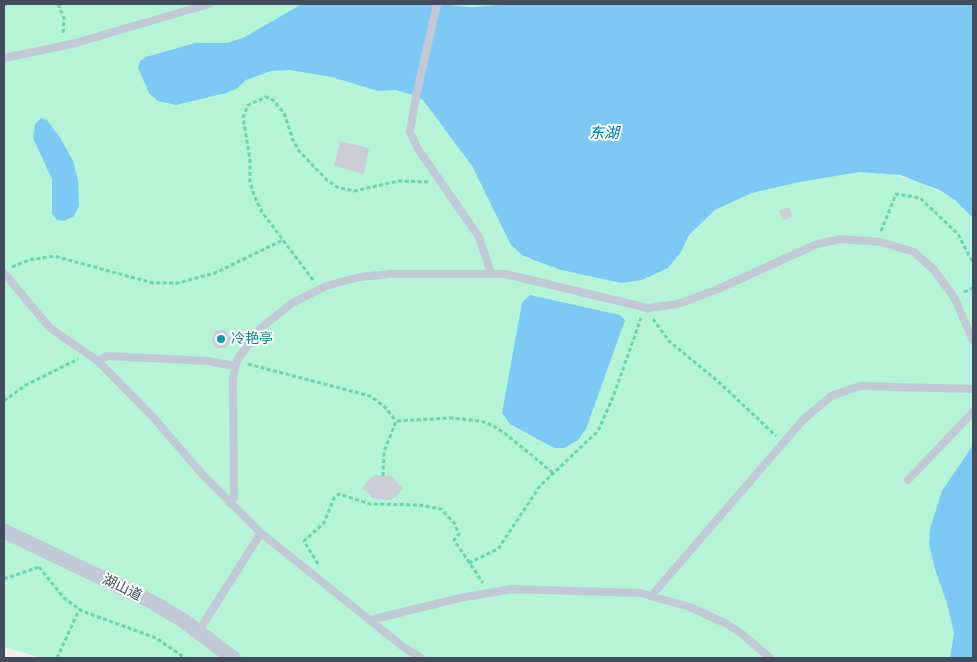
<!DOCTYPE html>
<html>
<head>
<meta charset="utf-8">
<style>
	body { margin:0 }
	#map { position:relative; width:977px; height:662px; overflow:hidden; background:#f0edec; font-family:Helvetica,sans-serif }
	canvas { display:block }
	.frame { position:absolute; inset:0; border:5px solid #434c5c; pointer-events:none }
</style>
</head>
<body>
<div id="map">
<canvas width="977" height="662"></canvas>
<div class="frame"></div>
</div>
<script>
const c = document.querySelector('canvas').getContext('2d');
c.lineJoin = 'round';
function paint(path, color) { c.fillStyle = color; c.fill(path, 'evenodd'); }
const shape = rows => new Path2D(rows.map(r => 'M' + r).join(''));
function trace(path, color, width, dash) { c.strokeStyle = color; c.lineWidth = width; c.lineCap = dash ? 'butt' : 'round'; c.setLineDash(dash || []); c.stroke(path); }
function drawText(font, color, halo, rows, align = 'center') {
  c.font = font + ' Helvetica,"Noto Sans SC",sans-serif'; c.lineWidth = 4; c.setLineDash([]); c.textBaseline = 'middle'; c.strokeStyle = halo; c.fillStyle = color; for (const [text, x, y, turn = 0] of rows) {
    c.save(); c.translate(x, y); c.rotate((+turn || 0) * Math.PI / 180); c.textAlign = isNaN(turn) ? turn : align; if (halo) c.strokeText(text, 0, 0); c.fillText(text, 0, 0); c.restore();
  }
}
paint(shape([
	[4,4,511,4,472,7,444,6,423,100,472,166,511,245,522,255,536,261,561,270,621,283,642,280,668,268,681,252,689,235,715,210,752,193,800,182,860,172,882,172,921,182,955,200,973,218,973,658,42,658,4,647]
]), '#b5f4d7');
paint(shape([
	[302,4,435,4,472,7,511,4,973,4,973,218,955,200,939,190,900,175,860,172,800,182,752,193,715,210,689,235,681,252,668,268,642,280,621,283,561,270,536,261,522,255,511,245,472,166,423,100,416,96,396,90,378,91,332,77,290,70,271,71,246,80,236,89,226,93,176,105,158,101,149,93,138,68,140,61,146,57,195,43,227,43,243,38],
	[41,118,47,120,61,139,73,161,78,180,79,206,74,216,64,221,57,220,52,214,52,179,33,138,35,124],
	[530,295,620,315,625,320,586,429,578,440,564,448,554,448,510,424,502,413,522,303],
	[973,445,973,658,950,658,954,633,947,603,935,569,929,545,930,529,942,491]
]), '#7cc9f6');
paint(shape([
	[340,141,369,148,364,174,334,166],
	[789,207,792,217,783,220,779,211],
	[216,330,225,330,231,339,226,348,216,348,211,340],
	[374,475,391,476,403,489,391,500,374,499,362,488]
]), '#cccdd6');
trace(shape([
	[58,4,64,18,63,35],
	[4,5,6,4],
	[881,231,896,194,920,198,958,234,973,263],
	[12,267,29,260,54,256,153,283,178,283,215,273,283,240],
	[313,280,262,212,254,195,250,182,250,160,243,117,248,105,266,97,273,100,284,113,293,140,299,151,327,180,337,187,354,191,399,181,429,182],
	[964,292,973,288],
	[653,319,669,341,721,384,776,436],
	[248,364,370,396,385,407,396,421],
	[4,401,26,385,78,359],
	[383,476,384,452,396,421,451,418,481,421,492,425,507,435,553,473],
	[469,563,498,549,540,486,598,431,613,397,641,318],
	[318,564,304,541,324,523,334,498,339,494,370,504,419,505,441,509,454,523,459,534,454,540,483,583],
	[39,567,64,598,82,611,156,638,185,658],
	[4,579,39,567],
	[57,658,79,610]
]), '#69d5b2', 3, [4, 2.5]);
trace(shape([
	[437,4,416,96,410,132,418,149,479,237,491,273],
	[4,58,72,44,209,4],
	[4,273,50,328,98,361,153,417,202,474,261,533,402,646,421,658],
	[98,361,107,356,208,361,234,366],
	[908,480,973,412],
	[229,502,234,498,233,379,237,360,261,328,292,303,326,286,360,277,391,274,505,274,648,308,678,304,716,290,817,244,841,239,881,242,914,252,934,270,954,297,973,340],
	[652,595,803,420,831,396,860,386,973,389],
	[370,620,460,598,511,589,640,593,690,607,725,623,742,634,770,658],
	[198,632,261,533]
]), '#c1c9d6', 8);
trace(shape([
	[4,531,152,602,184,621,233,658]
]), '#c1c9d6', 15);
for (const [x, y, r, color] of [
	[221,339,5,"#0f9aa8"]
]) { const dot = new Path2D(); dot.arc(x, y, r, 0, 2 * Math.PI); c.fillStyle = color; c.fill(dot); trace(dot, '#fff', 2); }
drawText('14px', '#0d838f', '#fff', [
	["冷艳亭",231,339]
], 'left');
drawText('14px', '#434c5c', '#fff', [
	["湖山道",122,588,26]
]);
drawText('italic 15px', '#0070b2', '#fff', [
	["东湖",604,134]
]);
</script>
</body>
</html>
